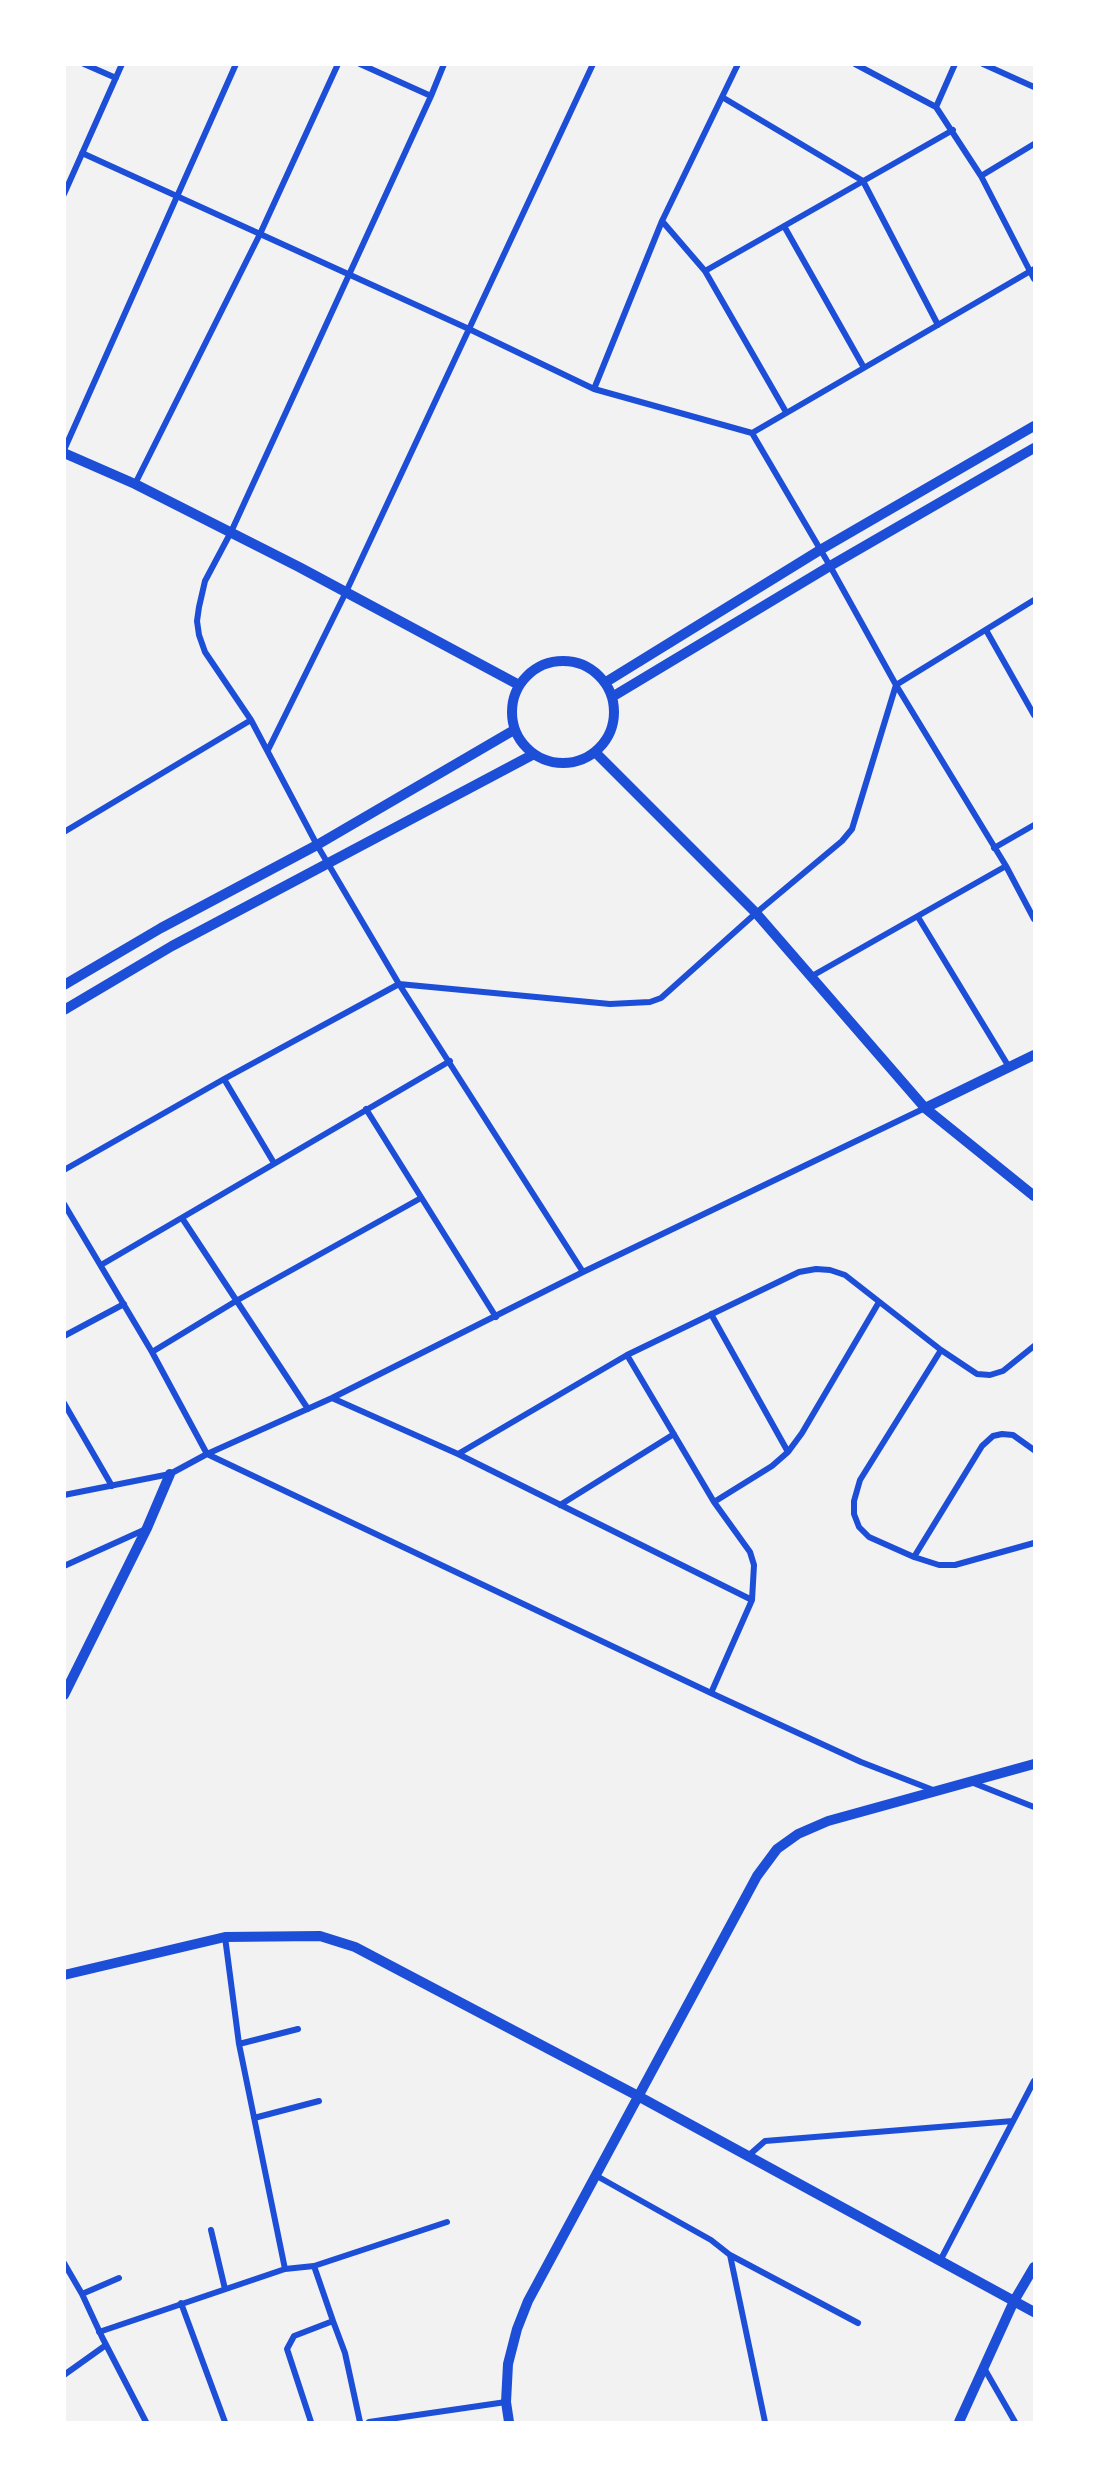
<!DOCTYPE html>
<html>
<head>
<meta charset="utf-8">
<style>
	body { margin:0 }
	#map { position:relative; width:1099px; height:2487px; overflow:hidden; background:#f2f2f2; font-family:"Golos Text",sans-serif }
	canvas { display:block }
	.frame { position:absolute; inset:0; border:66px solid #fff; pointer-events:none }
</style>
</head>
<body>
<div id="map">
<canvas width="1099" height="2487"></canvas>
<div class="frame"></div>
</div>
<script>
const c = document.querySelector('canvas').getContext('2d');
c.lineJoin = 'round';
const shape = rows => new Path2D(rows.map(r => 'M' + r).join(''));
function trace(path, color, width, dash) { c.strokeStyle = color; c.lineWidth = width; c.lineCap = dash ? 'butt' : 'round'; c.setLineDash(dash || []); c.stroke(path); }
trace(shape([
	[84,64,116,78],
	[360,64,431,96,444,64],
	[855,64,936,107,981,176,1034,279],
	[983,64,1034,87],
	[722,97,863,181,938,325],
	[936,107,955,64],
	[82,153,469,329,594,389,752,433,830,566,896,685,1006,866,1034,919],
	[981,176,1034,144],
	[64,194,122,64],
	[662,221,705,271,953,130],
	[784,226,863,366],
	[705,271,786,412],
	[594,389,662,221,738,64],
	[752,433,1034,269],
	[64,450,236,64],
	[135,484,260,234,338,64],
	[986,630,1034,715],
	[251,720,205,652,199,635,197,621,199,607,205,581,231,532,431,96],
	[268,750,346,592,593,64],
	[64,832,251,720,317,845,399,984,583,1272],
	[994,848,1034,825],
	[918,917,1009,1067],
	[812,976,1006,866],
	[224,1079,274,1163],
	[366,1109,496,1317],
	[64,1170,224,1079,399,984,610,1004,650,1002,661,998,756,913,842,841,852,829,896,685,1034,600],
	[64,1204,152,1352,207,1454,711,1693,861,1762,933,1790],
	[182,1218,308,1409],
	[101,1265,450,1061],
	[711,1314,788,1452],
	[64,1336,124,1304],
	[941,1350,860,1480,854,1501,854,1514,859,1527,869,1537,914,1557,939,1565,955,1565,1034,1543],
	[152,1352,236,1301,421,1198],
	[627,1355,799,1272,816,1269,830,1270,845,1275,941,1350,977,1374,990,1375,1003,1371,1034,1346],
	[332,1398,458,1454,627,1355,714,1502,750,1552,754,1565,752,1600,711,1693],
	[64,1403,112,1486],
	[458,1454,752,1600],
	[64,1495,170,1474,207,1454,332,1398,583,1272,925,1108],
	[714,1502,772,1466,788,1452,802,1433,879,1302],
	[560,1505,674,1434],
	[914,1557,982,1446,993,1436,1002,1434,1013,1435,1034,1450],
	[64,1566,146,1529],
	[971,1782,1034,1807],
	[225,1937,239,2044,285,2269],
	[239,2044,298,2029],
	[254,2118,319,2101],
	[748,2156,765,2141,1013,2121],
	[595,2175,711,2240,730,2255],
	[211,2230,225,2289],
	[940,2261,1034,2081],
	[64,2263,82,2294,102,2337,146,2422],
	[314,2266,333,2321],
	[82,2294,119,2278],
	[181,2303,225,2422],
	[99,2332,285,2269,314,2266,447,2222],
	[984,2368,1015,2422],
	[64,2375,106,2345],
	[311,2422,287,2349,294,2336,333,2321,345,2353,360,2422],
	[369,2422,506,2402],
	[765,2422,730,2255,858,2323]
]), '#1d4ed8', 6);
trace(shape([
	[64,453,135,484,299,567,519,685],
	'512 712a51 51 0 1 1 102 0a51 51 0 1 1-102 0Z',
	[606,682,820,550,1034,426],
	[612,697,830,566,1034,448],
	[595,752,756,913,925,1108,1034,1196],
	[64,985,161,928,317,845,514,730],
	[64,1010,172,946,534,754],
	[925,1108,1034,1055],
	[64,1695,147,1528,170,1474],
	[64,1975,225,1937,320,1936,355,1947,638,2096,1034,2312],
	[509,2422,506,2402,508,2364,517,2329,528,2301,757,1876,777,1849,798,1834,828,1821,1034,1764],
	[959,2422,1014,2301,1034,2267]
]), '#1d4ed8', 10);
</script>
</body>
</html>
